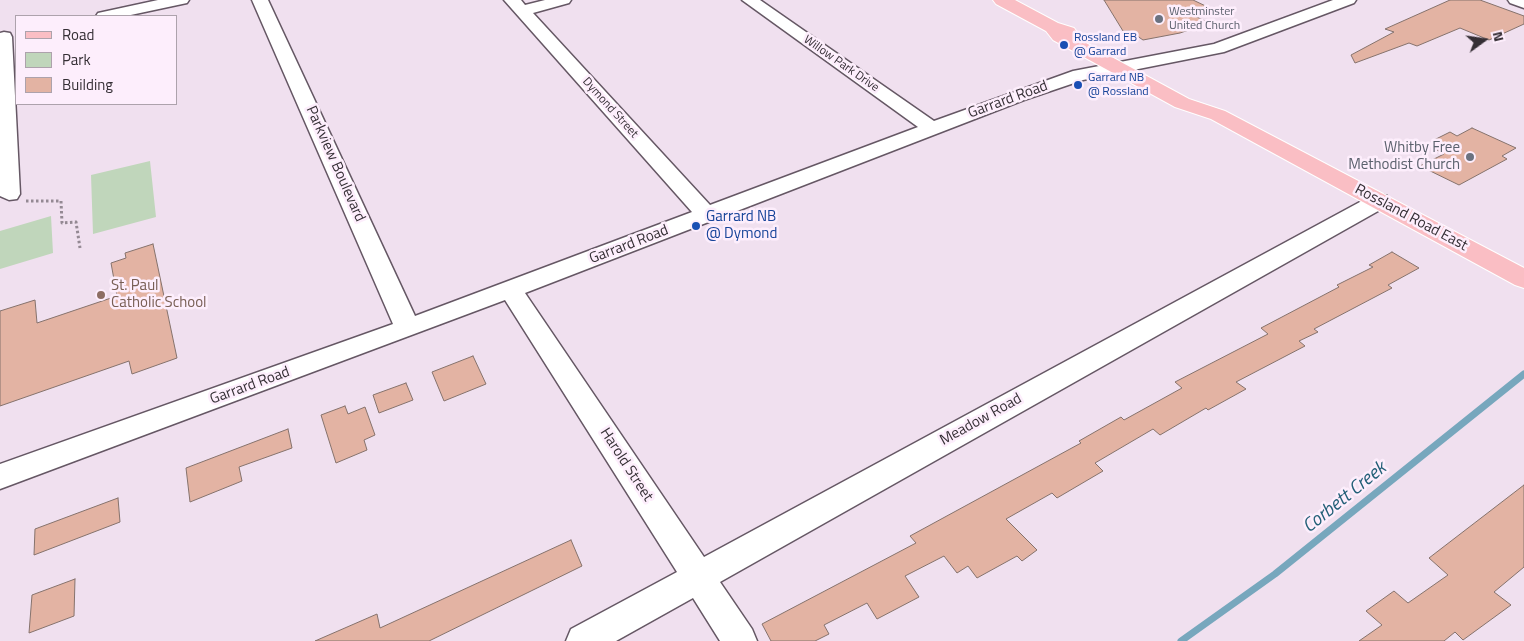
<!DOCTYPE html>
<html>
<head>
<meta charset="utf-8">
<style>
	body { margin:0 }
	#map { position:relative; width:1524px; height:641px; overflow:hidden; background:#f0e0ef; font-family:"Titillium Web",sans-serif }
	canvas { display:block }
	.legend { position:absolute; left:15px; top:15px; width:162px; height:90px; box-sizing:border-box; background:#fdeefc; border:1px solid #ada2ac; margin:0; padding:6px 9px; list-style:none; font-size:15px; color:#352f35 }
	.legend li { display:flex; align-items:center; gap:10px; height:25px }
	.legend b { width:25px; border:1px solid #ada2ac }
	.north { position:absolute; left:1459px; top:15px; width:50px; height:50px; -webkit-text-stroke:4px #fdeefc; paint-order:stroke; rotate:76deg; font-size:14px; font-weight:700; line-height:20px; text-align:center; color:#352f35 }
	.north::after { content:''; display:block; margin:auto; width:18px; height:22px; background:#352f35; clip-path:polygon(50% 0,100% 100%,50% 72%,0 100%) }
</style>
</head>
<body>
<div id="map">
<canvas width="1524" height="641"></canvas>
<ul class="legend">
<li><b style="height:6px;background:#fabec4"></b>Road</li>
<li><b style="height:14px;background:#c0d6bb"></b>Park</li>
<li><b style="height:14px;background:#e3b3a3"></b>Building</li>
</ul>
<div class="north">N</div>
</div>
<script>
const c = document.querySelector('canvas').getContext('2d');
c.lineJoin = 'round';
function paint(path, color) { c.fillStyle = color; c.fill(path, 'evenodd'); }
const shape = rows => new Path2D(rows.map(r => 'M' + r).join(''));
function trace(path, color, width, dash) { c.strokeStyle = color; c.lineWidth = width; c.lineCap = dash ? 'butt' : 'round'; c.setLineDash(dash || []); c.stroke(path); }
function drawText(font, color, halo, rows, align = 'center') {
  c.font = font + ' "Titillium Web",sans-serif'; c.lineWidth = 5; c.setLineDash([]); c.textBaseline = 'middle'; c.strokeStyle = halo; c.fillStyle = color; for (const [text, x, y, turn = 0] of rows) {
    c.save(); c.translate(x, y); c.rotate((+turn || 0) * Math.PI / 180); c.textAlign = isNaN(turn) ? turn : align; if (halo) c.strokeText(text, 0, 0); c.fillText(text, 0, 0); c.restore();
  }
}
paint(shape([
	[150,161,156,217,93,234,91,175],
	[51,216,53,253,0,269,0,231]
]), '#c0d6bb');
trace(shape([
	[1181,641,1275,574,1524,374]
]), '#77a7bd', 7);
const building = shape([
	[1104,0,1193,0,1214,10,1195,16,1209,23,1180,33,1143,40,1130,31,1123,31,1104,0],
	[1450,0,1480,0,1524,16,1524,24,1489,40,1460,28,1417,46,1409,43,1355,63,1351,55,1394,32,1385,29,1450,0],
	[1472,128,1516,148,1502,156,1507,159,1459,185,1420,166,1444,154,1437,150,1444,147,1432,141,1450,132,1457,136,1472,128],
	[153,244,177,358,132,374,129,361,0,406,0,311,35,300,37,323,117,296,111,263,126,258,125,253,153,244],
	[1392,252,1419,268,1388,285,1392,288,1314,329,1318,332,1299,341,1305,346,1236,382,1246,389,1208,410,1206,408,1160,435,1153,429,1095,463,1103,471,1057,498,1052,493,1006,519,1037,550,1022,561,1017,556,977,578,968,566,957,573,944,556,905,576,919,597,877,619,867,603,824,625,829,634,815,641,771,641,762,624,916,543,910,536,1081,443,1079,441,1121,417,1124,420,1182,388,1175,382,1268,334,1261,328,1339,287,1337,285,1373,267,1369,265,1392,252],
	[473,356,486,384,444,401,432,372,473,356],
	[406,383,413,400,379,413,373,395,406,383],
	[345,406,348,414,365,407,375,435,364,440,367,450,336,463,321,415,345,406],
	[288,429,292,448,239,467,242,481,190,502,186,468,288,429],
	[1524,485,1524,567,1494,592,1511,605,1463,640,1455,632,1444,641,1359,641,1382,625,1366,611,1394,591,1408,603,1448,575,1429,558,1524,485],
	[118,498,120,522,34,555,35,529,118,498],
	[571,540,582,566,429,641,315,641,377,614,380,628,571,540],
	[75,579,74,616,29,633,32,595,75,579]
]);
paint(building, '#e3b3a3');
trace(building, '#85726c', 1);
const minor = shape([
	[158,0,189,0,187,3,126,16,96,16,98,13,158,0],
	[252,0,268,0,415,316,692,212,504,0,521,0,525,5,545,0,571,0,569,3,533,13,710,205,918,127,742,0,760,0,934,121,1073,71,1214,44,1333,0,1356,0,1354,3,1224,52,1083,80,1024,100,525,293,704,557,1371,196,1379,194,1387,196,1390,201,1387,206,720,582,752,629,757,641,720,641,693,598,616,641,566,641,571,629,677,572,505,300,0,489,0,464,393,324,252,0],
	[1508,0,1524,0,1524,8,1510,3,1508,0],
	[4,32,10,33,12,37,20,194,17,199,9,200,0,196,0,33,4,32]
]);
const major = shape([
	[993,0,1015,0,1058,23,1074,28,1077,32,1073,36,1189,99,1225,111,1524,268,1524,288,1515,285,1211,119,1175,107,1053,40,1046,31,996,4,993,0]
]);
trace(minor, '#655764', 3);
trace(major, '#fff', 2);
trace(shape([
	[26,201,61,201,62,223,76,222,80,248]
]), '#948993', 3, [2.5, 2.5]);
paint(minor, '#fff');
paint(major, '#fabec4');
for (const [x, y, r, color] of [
	[1159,19,5,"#6b7280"],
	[1064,45,5,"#1a4fb4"],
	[1078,85,5,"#1a4fb4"],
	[1470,157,5,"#6b7280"],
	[696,226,5,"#1a4fb4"],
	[101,295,5,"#8d6e63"]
]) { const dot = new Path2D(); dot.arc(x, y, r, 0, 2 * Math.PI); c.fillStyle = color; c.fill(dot); trace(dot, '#fdeefc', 2); }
drawText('12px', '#5b616d', '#fdeefc', [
	["Westminster",1169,12],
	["United Church",1169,26]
], 'left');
drawText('12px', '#164399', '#fdeefc', [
	["Rossland EB",1074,38],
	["@ Garrard",1074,52],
	["Garrard NB",1088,78],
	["@ Rossland",1088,92]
], 'left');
drawText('12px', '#352f35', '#fdeefc', [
	["Willow Park Drive",841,64,35],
	["Dymond Street",610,108,48]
]);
drawText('15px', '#352f35', '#fdeefc', [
	["Garrard Road",1008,100,-20],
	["Parkview Boulevard",335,164,66],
	["Rossland Road East",1411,218,28],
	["Garrard Road",629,245,-21],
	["Garrard Road",250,386,-20],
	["Meadow Road",981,420,-29],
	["Harold Street",626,465,57]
]);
drawText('15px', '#5b616d', '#fdeefc', [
	["Whitby Free",1460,148],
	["Methodist Church",1460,165]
], 'right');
drawText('15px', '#164399', '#fdeefc', [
	["Garrard NB",706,217],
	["@ Dymond",706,234]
], 'left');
drawText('15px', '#785e54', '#fdeefc', [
	["St. Paul",111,286],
	["Catholic School",111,303]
], 'left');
drawText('italic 19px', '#225f77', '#fdeefc', [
	["Corbett Creek",1345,498,-39]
]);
</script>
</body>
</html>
